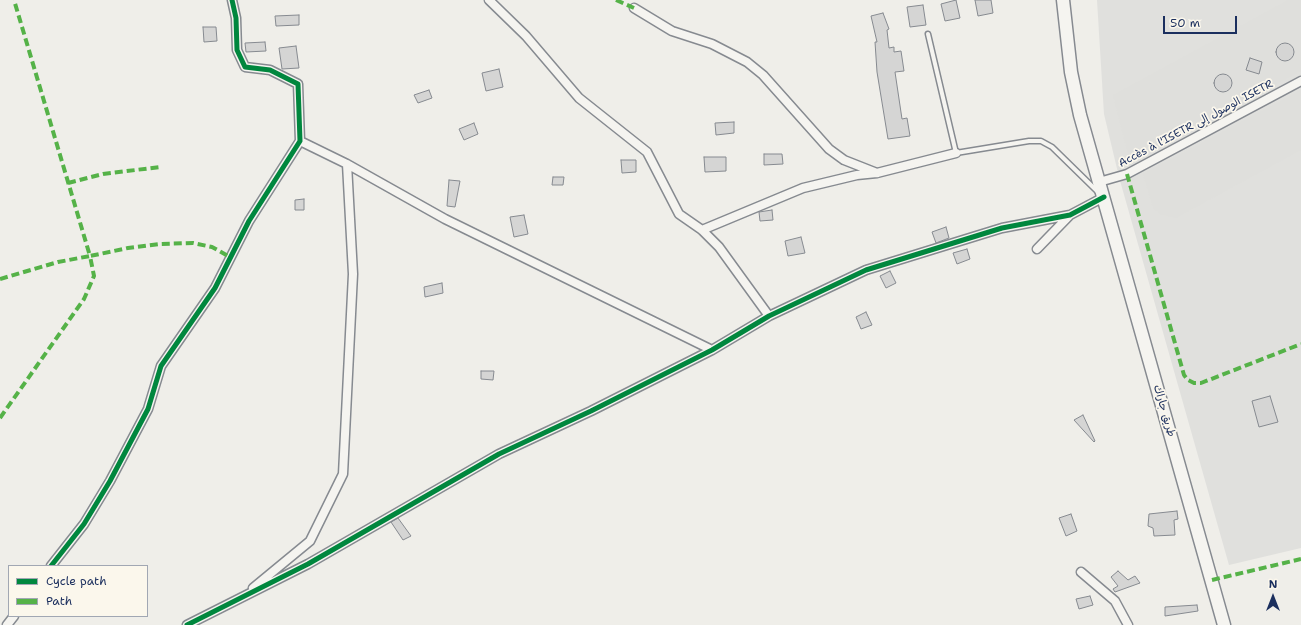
<!DOCTYPE html>
<html>
<head>
<meta charset="utf-8">
<style>
	body { margin:0 }
	#map { position:relative; width:1301px; height:625px; overflow:hidden; background:#efeee9; font-family:"Shantell Sans",sans-serif }
	canvas { display:block }
	.legend { position:absolute; left:8px; top:565px; width:140px; height:52px; box-sizing:border-box; background:#fbf7ec; border:1px solid #a1a7b3; margin:0; padding:5px 7px; list-style:none; font-size:12px; color:#1b2f5e }
	.legend li { display:flex; align-items:center; gap:8px; height:20px }
	.legend b { width:20px; border:1px solid #a1a7b3 }
	.north { position:absolute; left:1253px; top:577px; width:40px; height:40px; -webkit-text-stroke:3px #fbf7ec; paint-order:stroke; rotate:0deg; font-size:11px; font-weight:700; line-height:16px; text-align:center; color:#1b2f5e }
	.north::after { content:''; display:block; margin:auto; width:14px; height:18px; background:#1b2f5e; clip-path:polygon(50% 0,100% 100%,50% 72%,0 100%) }
	.scale { position:absolute; left:1163px; top:16px; width:74px; height:18px; box-sizing:border-box; border:2px solid #1b2f5e; border-top:0; padding-left:5px; font-size:12px; line-height:14px; white-space:nowrap; color:#1b2f5e; -webkit-text-stroke:3px #fbf7ec; paint-order:stroke }
</style>
</head>
<body>
<div id="map">
<canvas width="1301" height="625"></canvas>
<ul class="legend">
<li><b style="height:5px;background:#00873e"></b>Cycle path</li>
<li><b style="height:5px;background:#55b248"></b>Path</li>
</ul>
<div class="north">N</div>
<div class="scale">50 m</div>
</div>
<script>
const c = document.querySelector('canvas').getContext('2d');
c.lineJoin = 'round';
function paint(path, color) { c.fillStyle = color; c.fill(path, 'evenodd'); }
const shape = rows => new Path2D(rows.map(r => 'M' + r).join(''));
function trace(path, color, width, dash) { c.strokeStyle = color; c.lineWidth = width; c.lineCap = dash ? 'butt' : 'round'; c.setLineDash(dash || []); c.stroke(path); }
function drawText(font, color, halo, rows, align = 'center') {
  c.font = font + ' "Shantell Sans","Playpen Sans Arabic",sans-serif'; c.lineWidth = 3.5; c.setLineDash([]); c.textBaseline = 'middle'; c.strokeStyle = halo; c.fillStyle = color; for (const [text, x, y, turn = 0] of rows) {
    c.save(); c.translate(x, y); c.rotate((+turn || 0) * Math.PI / 180); c.textAlign = isNaN(turn) ? turn : align; if (halo) c.strokeText(text, 0, 0); c.fillText(text, 0, 0); c.restore();
  }
}
paint(shape([
	[1097,0,1301,0,1301,548,1229,565,1119,177,1104,114]
]), '#e0e0dd');
paint(shape([
	[1288,0,1301,0,1301,71,1130,162,1113,95],
	[1301,90,1301,150,1176,218,1162,215,1153,208,1143,174]
]), '#dfdfdc');
const building = shape([
	[956,0,960,18,945,21,941,4,956,0],
	[975,0,991,0,993,13,978,16,975,0],
	[923,5,926,25,910,27,907,7,923,5],
	[883,13,889,29,887,30,889,48,894,47,894,52,901,51,904,71,895,72,902,119,907,118,910,136,888,139,877,72,875,42,877,42,871,16,883,13],
	[299,15,299,25,276,26,275,16,299,15],
	[203,27,216,27,217,41,204,42,203,27],
	[265,42,266,51,246,52,245,43,265,42],
	'1276 52a9 9 0 1 1 18 0a9 9 0 1 1-18 0Z',
	[296,46,299,68,282,69,279,48,296,46],
	[1250,58,1262,62,1259,74,1246,70,1250,58],
	[499,69,503,87,486,91,482,73,499,69],
	'1214 83a9 9 0 1 1 18 0a9 9 0 1 1-18 0Z',
	[429,90,432,98,418,103,414,95,429,90],
	[734,122,734,133,716,135,715,123,734,122],
	[474,123,478,134,464,140,459,129,474,123],
	[764,154,782,154,783,164,764,165,764,154],
	[704,157,726,157,726,171,705,172,704,157],
	[621,160,636,160,636,172,622,173,621,160],
	[553,177,564,177,563,185,552,185,553,177],
	[449,180,460,181,455,207,447,206,449,180],
	[304,199,304,210,295,210,295,200,304,199],
	[772,210,773,220,760,221,759,212,772,210],
	[524,215,528,234,514,237,510,217,524,215],
	[946,227,949,238,936,243,932,232,946,227],
	[801,237,805,253,788,256,785,241,801,237],
	[967,249,970,259,957,264,953,253,967,249],
	[890,271,896,283,886,288,880,276,890,271],
	[442,283,443,293,425,297,424,287,442,283],
	[866,312,872,325,861,329,856,317,866,312],
	[481,371,494,371,493,380,481,379,481,371],
	[1270,396,1278,422,1259,427,1252,401,1270,396],
	[1083,415,1095,441,1094,442,1074,420,1083,415],
	[1177,511,1178,519,1174,520,1175,535,1154,536,1153,528,1148,526,1149,514,1177,511],
	[1071,514,1077,531,1066,536,1059,518,1071,514],
	[398,518,411,536,403,540,391,522,398,518],
	[1118,571,1128,580,1135,576,1140,583,1115,592,1113,589,1118,586,1111,577,1118,571],
	[1090,596,1093,605,1079,609,1076,599,1090,596],
	[1197,605,1198,611,1165,616,1165,607,1197,605]
]);
paint(building, '#d5d5d4');
trace(building, '#868a90', 1);
const lane = shape([
	[928,34,956,153,1029,141,1041,141,1052,147,1097,191]
]);
const street = shape([
	[489,0,526,36,579,98,647,152,679,214,702,230,719,247,769,316],
	[634,8,672,31,712,44,747,62,763,75,829,149,844,160,877,173],
	[300,141,347,164,445,219,712,350],
	[1099,182,1127,174,1301,81],
	[702,230,803,188,857,175,877,173,956,153],
	[1037,249,1070,215],
	[51,566,84,524,110,481,148,409,161,366,215,288,249,221,300,141,298,84,270,70,245,67,237,50,236,18,232,0],
	[1081,572,1115,601,1128,625],
	[253,588,310,541,343,474,353,274,347,164],
	[7,625,14,616],
	[187,625,308,564,499,454,591,411,712,350,769,316,866,270,1002,228,1070,215,1104,197]
]);
const secondary = shape([
	[1063,0,1071,72,1080,115,1224,625]
]);
trace(lane, '#868a90', 7);
trace(street, '#868a90', 11);
trace(secondary, '#868a90', 15);
trace(lane, '#f5f4f0', 4);
trace(street, '#f5f4f0', 8);
trace(secondary, '#f5f4f0', 12);
trace(shape([
	[616,0,634,8],
	[1127,174,1184,375,1188,380,1194,383,1201,383,1301,344],
	[68,183,103,174,160,167],
	[0,279,58,262,90,256,14,0],
	[0,418,84,299,94,276,90,256,128,248,160,244,193,243,212,247,230,257],
	[1212,580,1301,559]
]), '#55b248', 4, [8, 4]);
trace(shape([
	[51,566,84,524,110,481,148,409,161,366,215,288,249,221,300,141,298,84,270,70,245,67,237,50,236,18,232,0],
	[187,625,308,564,499,454,591,411,712,350,769,316,866,270,1002,228,1070,215,1104,197]
]), '#00873e', 5);
drawText('11px', '#1b2f5e', '#fbf7ec', [
	["Accès à l'ISETR الوصول إلى ISETR",1196,124,-28],
	["طريق جاراك",1164,411,74]
]);
</script>
</body>
</html>
